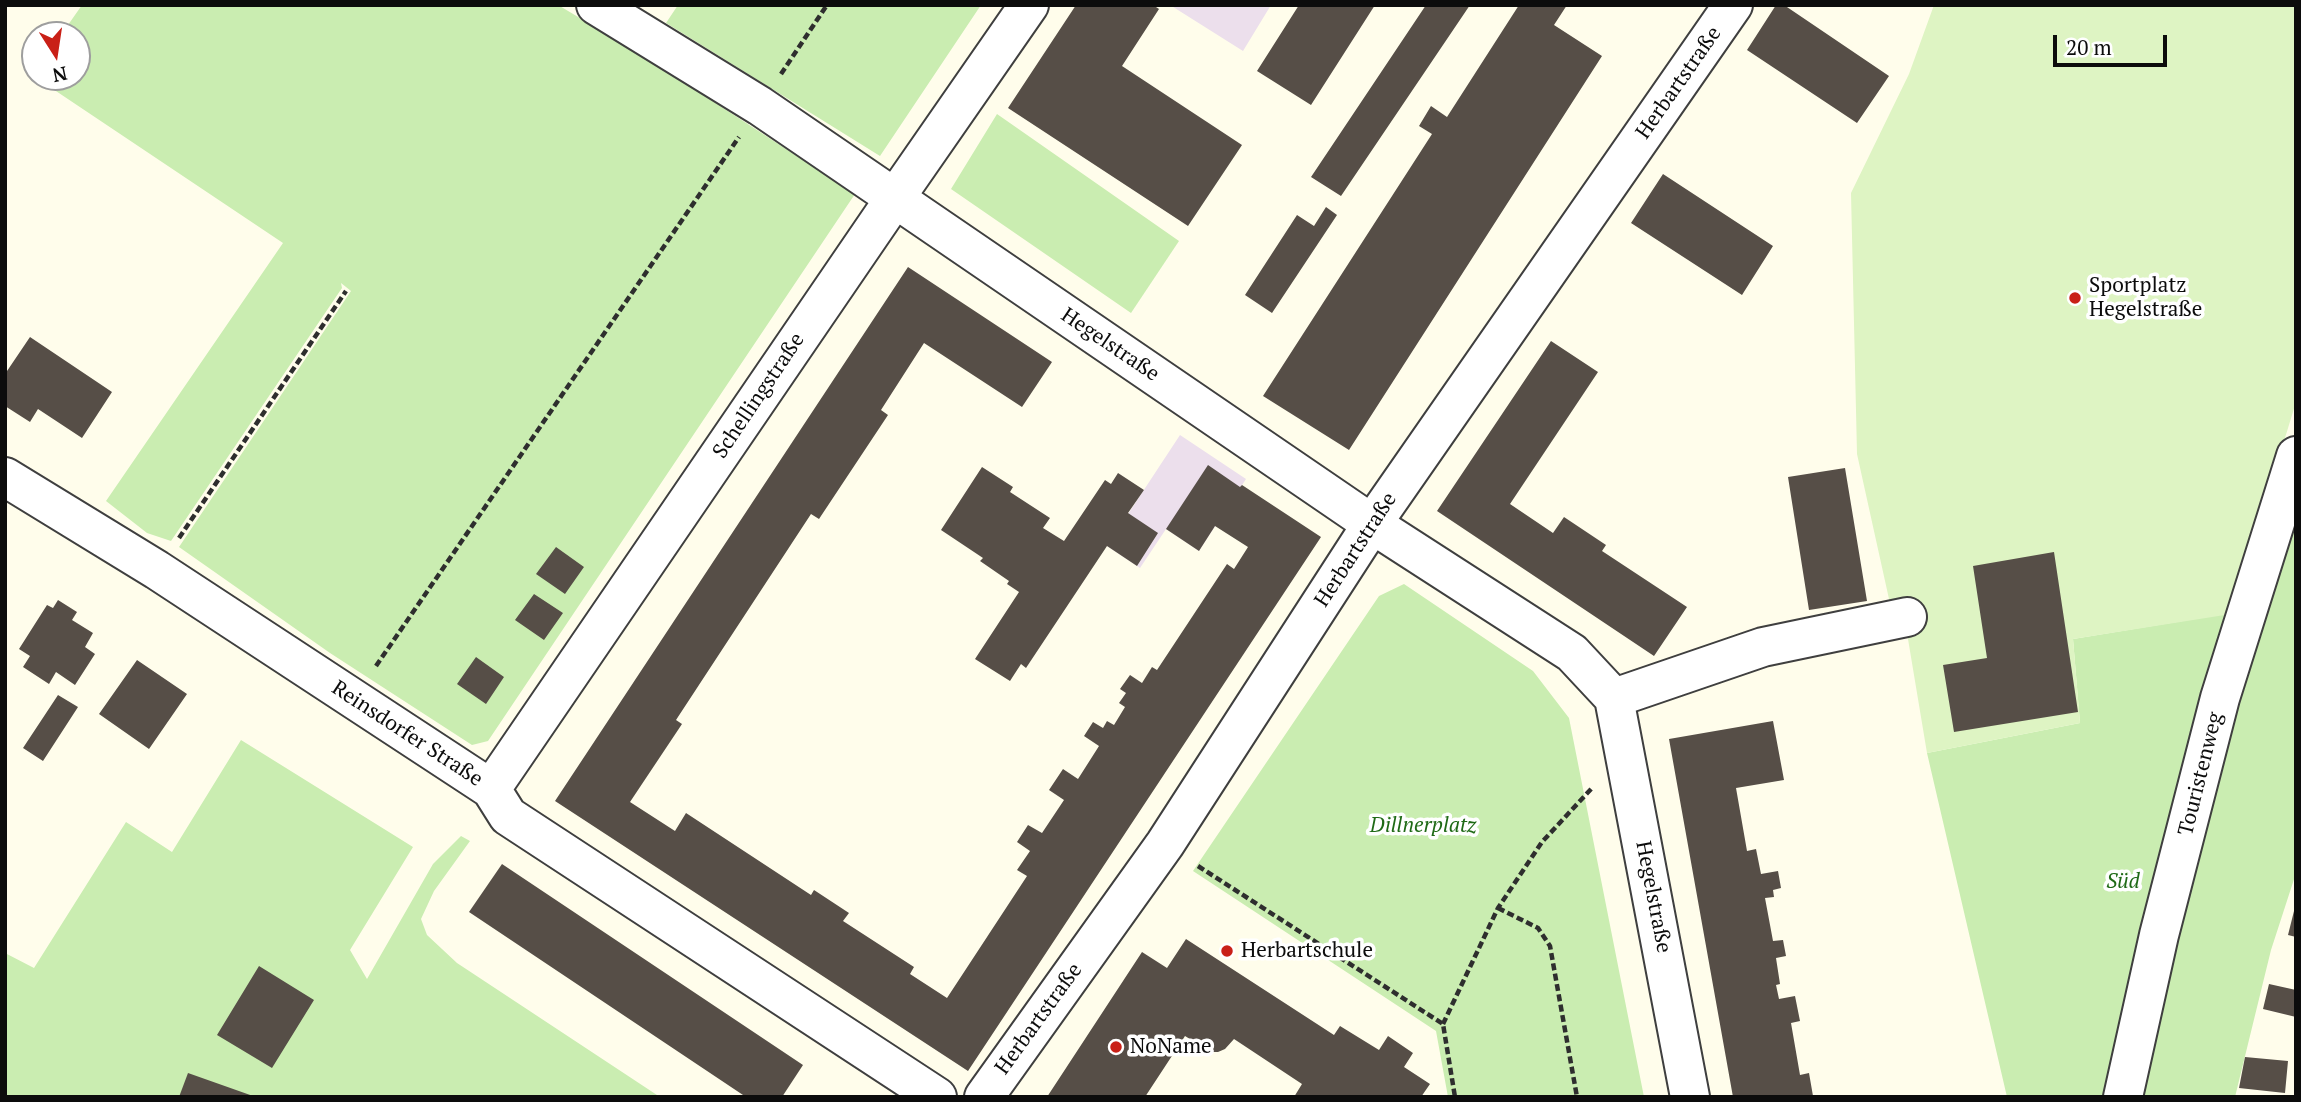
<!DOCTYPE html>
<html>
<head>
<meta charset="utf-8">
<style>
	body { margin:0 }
	#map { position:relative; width:2301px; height:1102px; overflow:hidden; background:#fffdeb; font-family:"PT Serif",serif }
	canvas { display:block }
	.frame { position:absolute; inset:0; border:7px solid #0c0c0c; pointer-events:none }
	.north { position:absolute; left:21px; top:21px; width:70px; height:70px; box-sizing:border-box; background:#fff; border:2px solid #9e9e9e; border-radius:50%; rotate:168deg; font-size:19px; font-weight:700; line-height:28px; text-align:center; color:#0c0c0c }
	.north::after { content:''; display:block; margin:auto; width:24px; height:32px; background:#c92017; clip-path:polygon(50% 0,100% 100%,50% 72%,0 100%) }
	.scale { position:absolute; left:2053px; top:35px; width:114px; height:32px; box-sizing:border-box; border:4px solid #0c0c0c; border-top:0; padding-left:9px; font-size:21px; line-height:24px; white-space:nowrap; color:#0c0c0c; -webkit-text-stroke:5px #fff; paint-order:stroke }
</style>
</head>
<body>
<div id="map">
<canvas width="2301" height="1102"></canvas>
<div class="frame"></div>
<div class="north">N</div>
<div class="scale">20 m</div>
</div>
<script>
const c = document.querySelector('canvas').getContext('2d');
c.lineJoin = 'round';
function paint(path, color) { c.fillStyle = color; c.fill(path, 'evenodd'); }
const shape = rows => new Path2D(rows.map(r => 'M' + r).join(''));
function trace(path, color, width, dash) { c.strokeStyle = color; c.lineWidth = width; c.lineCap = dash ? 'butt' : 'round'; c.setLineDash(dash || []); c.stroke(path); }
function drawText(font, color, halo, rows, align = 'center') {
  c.font = font + ' "PT Serif",serif'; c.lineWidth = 7; c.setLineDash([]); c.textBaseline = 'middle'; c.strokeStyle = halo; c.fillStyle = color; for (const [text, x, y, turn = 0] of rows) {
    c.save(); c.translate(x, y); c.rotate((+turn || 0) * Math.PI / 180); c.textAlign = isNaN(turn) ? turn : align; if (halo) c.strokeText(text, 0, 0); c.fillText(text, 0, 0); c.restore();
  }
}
paint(shape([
	[1170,5,1271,5,1243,51],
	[1180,435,1246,479,1199,551,1166,529,1140,568,1107,546]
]), '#ecdfec');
paint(shape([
	[82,5,558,5,642,55,855,194,488,741,472,745,330,653,179,547,351,291,341,283,342,288,171,541,147,533,106,501,283,243,35,77,77,77,77,35,61,35],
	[678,5,981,5,880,156,666,23],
	[997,114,1179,241,1131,313,951,189],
	[2296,493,2296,873,2271,950,2235,1097,2007,1097,1927,753,2080,723,2073,639,2256,609],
	[1404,584,1533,671,1569,718,1644,1097,1448,1097,1436,1031,1193,871,1379,596],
	[241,740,413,847,350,950,367,979,433,864,461,836,470,841,434,891,421,919,427,935,457,963,660,1097,5,1097,5,953,34,968,126,822,172,852]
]), '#caedb1');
paint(shape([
	[1934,5,2296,5,2296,402,2231,614,2073,639,2080,723,1927,753,1908,639,1889,599,1857,454,1851,193,1909,74]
]), '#def4c3');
paint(shape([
	[1076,5,1153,5,1159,9,1122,66,1242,145,1188,226,1008,108],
	[1299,5,1375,5,1311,105,1257,71],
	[1426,5,1470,5,1341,196,1311,177],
	[1519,5,1567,5,1554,25,1602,56,1349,450,1263,396,1432,134,1419,126,1431,106,1447,117],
	[1776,5,1784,5,1889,76,1857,123,1747,50],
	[1663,174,1773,246,1742,295,1631,223],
	[1326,207,1337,215,1272,313,1245,295,1297,215,1314,226],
	[908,267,1052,362,1022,407,924,343,881,410,888,415,819,519,811,514,676,720,682,724,630,802,675,831,686,813,811,895,814,890,849,913,843,921,914,967,910,974,947,998,1027,876,1017,870,1030,851,1017,842,1028,825,1042,833,1064,800,1049,790,1063,769,1078,779,1099,746,1084,736,1093,722,1103,728,1107,721,1114,725,1125,707,1119,703,1126,693,1120,689,1130,675,1142,683,1152,667,1157,670,1227,564,1234,569,1248,547,1215,526,1199,551,1166,529,1208,465,1240,487,1242,485,1321,537,968,1071,555,801],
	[30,337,112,392,82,438,38,409,30,422,5,406,5,374],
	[1551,341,1598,372,1510,504,1553,533,1564,517,1606,545,1602,551,1687,607,1654,656,1437,511],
	[982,467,1013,487,1010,492,1050,518,1043,528,1064,541,1105,480,1111,484,1118,473,1144,490,1128,513,1158,533,1137,566,1107,546,1026,668,1021,664,1010,681,975,659,1019,592,1007,584,1009,581,980,561,983,558,941,530],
	[1845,468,1867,601,1809,610,1788,477],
	[556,547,584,567,565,594,536,574],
	[2054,552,2078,712,1954,732,1943,665,1987,658,1973,566],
	[534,594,563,613,544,640,515,620],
	[58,600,77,612,72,620,93,633,85,647,95,654,75,685,56,672,49,684,23,667,30,656,19,649,47,605,53,608],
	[476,657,504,677,486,704,457,684],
	[137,660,187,694,149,749,99,714],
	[58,695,78,707,43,761,23,748],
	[1773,721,1784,780,1736,788,1747,851,1756,849,1761,874,1778,871,1781,888,1773,890,1774,897,1765,898,1773,941,1783,940,1786,956,1776,958,1780,984,1776,985,1779,999,1795,996,1800,1021,1791,1023,1800,1075,1809,1073,1813,1096,1733,1097,1669,739],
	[502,864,803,1065,782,1097,746,1097,469,912],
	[2295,907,2296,908,2296,937,2288,935],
	[1186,939,1334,1035,1340,1026,1379,1050,1388,1036,1413,1053,1404,1067,1430,1084,1421,1097,1294,1097,1302,1084,1234,1039,1225,1049,1218,1052,1211,1052,1185,1036,1145,1097,1047,1097,1142,952,1167,968],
	[259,966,314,1000,272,1068,217,1035],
	[2269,984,2296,990,2296,1017,2263,1009],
	[2245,1057,2288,1061,2285,1093,2239,1088],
	[188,1073,253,1096,253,1097,179,1097]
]), '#564e47');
const minor = shape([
	[596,5,760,106,1372,524,1572,653,1614,698,1690,1097],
	[5,477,157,570,491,789,508,816,937,1097],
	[1614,698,1763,647,1907,617],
	[491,789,895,198,1029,5],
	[984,1097,1165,844,1372,524,1733,5],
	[2123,1097,2159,935,2220,698,2296,456]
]);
trace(minor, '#3f3f3f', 42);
trace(shape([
	[781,74,827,5],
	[179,538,346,291],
	[376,666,739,137],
	[1198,866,1443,1024,1455,1097],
	[1498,908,1538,928,1550,946,1577,1097],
	[1443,1024,1498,908,1542,842,1592,788]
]), '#2e2e2e', 4.5, [7, 3.5]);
trace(minor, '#fff', 38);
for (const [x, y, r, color] of [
	[2075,298,7,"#c92017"],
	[1227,951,7,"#c92017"],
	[1116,1047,7,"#c92017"]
]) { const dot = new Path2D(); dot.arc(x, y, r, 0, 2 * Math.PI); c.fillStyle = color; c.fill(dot); trace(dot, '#fff', 2.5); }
drawText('21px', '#0c0c0c', '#fff', [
	["Herbartstraße",1679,83,-55],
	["Hegelstraße",1110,345,34],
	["Schellingstraße",759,396,-56],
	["Herbartstraße",1356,550,-57],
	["Reinsdorfer Straße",407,734,33],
	["Touristenweg",2201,774,-76],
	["Hegelstraße",1653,897,79],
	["Herbartstraße",1039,1019,-54]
]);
drawText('21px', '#0c0c0c', '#fff', [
	["Sportplatz",2089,286],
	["Hegelstraße",2089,310],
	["Herbartschule",1241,951],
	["NoName",1130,1047]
], 'left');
drawText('italic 21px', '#1f6a16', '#fff', [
	["Dillnerplatz",1423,826],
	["Süd",2123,882]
]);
</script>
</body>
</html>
